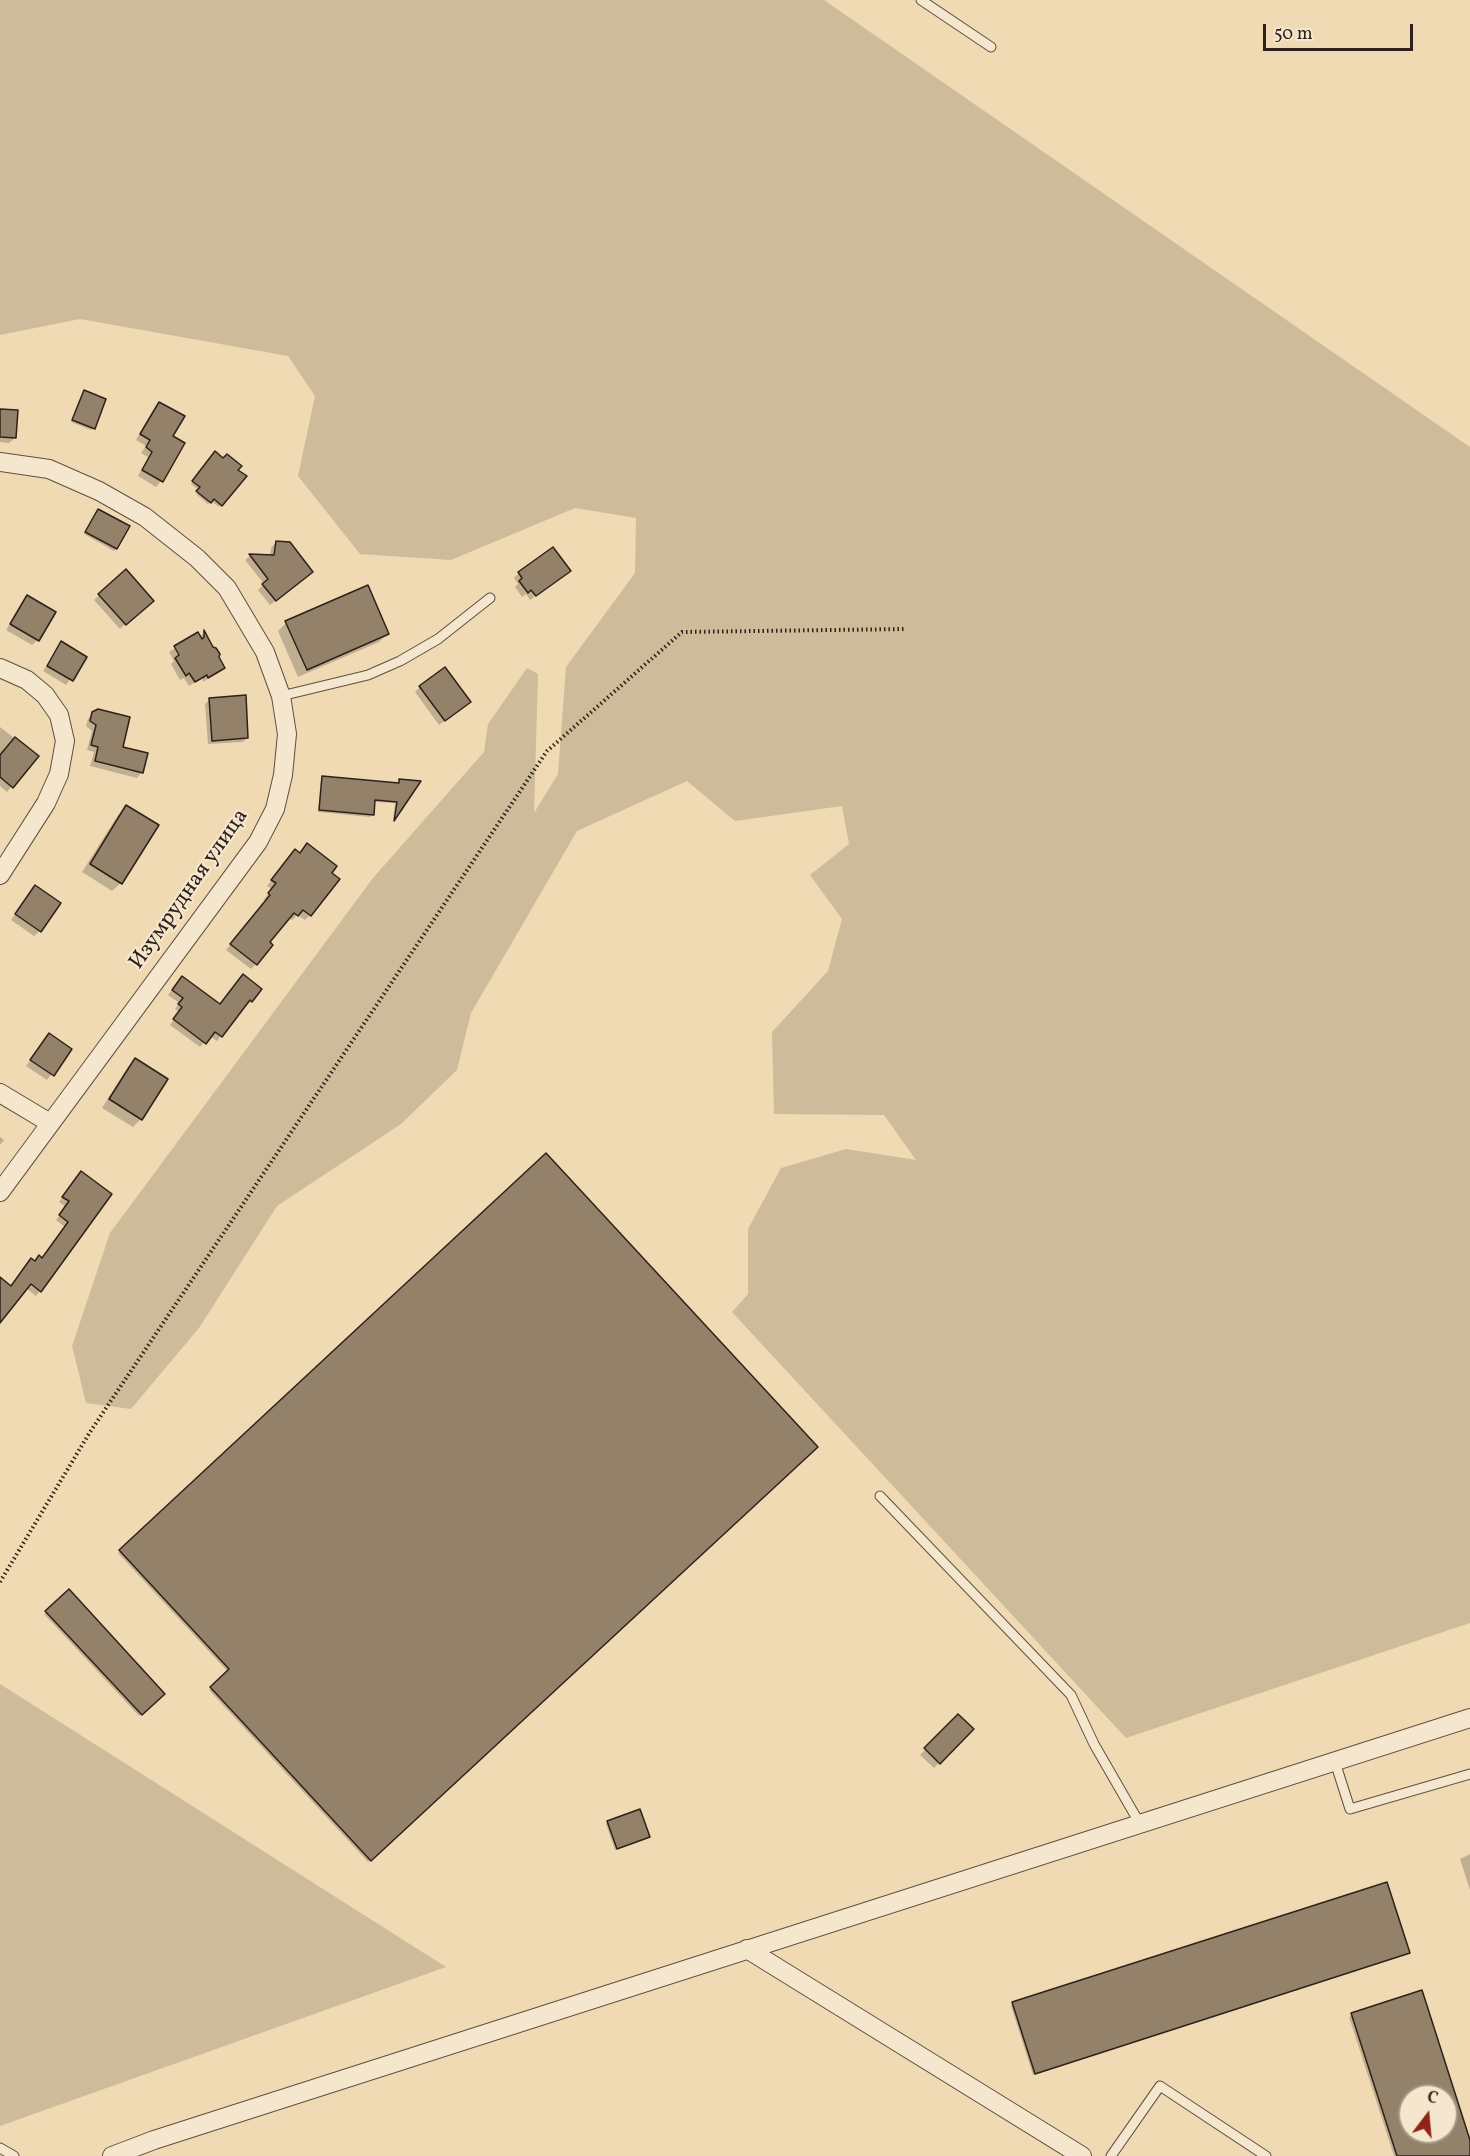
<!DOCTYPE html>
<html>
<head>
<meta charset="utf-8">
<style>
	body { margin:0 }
	#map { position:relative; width:1470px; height:2156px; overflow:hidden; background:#efdab4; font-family:Vollkorn,serif }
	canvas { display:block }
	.north { position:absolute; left:1398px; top:2084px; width:60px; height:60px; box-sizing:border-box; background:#f5e7ce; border:2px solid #a69886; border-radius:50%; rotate:16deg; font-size:16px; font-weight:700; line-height:24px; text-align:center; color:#2f2119 }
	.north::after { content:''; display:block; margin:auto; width:21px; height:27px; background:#8f2418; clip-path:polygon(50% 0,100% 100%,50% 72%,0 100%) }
	.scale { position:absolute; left:1263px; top:24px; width:150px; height:27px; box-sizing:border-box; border:3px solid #2f2119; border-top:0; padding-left:8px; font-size:18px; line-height:21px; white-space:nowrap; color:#2f2119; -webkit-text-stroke:4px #f5e7ce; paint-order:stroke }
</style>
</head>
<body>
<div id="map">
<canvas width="1470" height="2156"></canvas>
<div class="north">С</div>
<div class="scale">50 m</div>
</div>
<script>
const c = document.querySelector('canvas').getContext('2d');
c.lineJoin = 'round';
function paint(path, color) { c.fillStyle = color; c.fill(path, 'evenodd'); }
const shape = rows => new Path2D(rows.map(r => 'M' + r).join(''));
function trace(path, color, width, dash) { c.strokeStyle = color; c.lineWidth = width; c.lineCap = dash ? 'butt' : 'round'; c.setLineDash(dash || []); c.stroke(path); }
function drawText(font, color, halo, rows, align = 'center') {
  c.font = font + ' Vollkorn,serif'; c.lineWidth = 4.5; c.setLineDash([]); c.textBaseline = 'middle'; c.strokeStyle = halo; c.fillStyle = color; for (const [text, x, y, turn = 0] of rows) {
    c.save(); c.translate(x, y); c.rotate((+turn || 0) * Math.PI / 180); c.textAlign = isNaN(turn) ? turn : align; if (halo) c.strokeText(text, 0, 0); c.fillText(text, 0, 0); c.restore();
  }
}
paint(shape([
	[0,0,824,0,1470,447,1470,1623,1126,1738,732,1312,748,1294,748,1229,781,1168,846,1149,916,1160,884,1115,774,1114,772,1032,828,971,842,919,810,875,849,844,842,806,735,821,687,781,577,831,471,1013,457,1070,401,1124,277,1206,199,1328,131,1409,86,1403,72,1346,110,1233,373,878,484,752,488,724,527,668,538,674,534,813,558,774,566,667,635,573,636,518,575,508,451,560,360,554,298,476,315,396,288,356,80,319,0,335],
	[0,1684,446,1967,0,2126]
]), '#cebb9a');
paint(shape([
	[84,392,93,428,91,430,71,422],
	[159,403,171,436,183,443,161,481,156,487,138,476,148,457,141,453,146,446,136,440,154,409],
	[0,411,15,438,9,443,0,442],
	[215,453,244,477,219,507,211,501,208,504,196,494,199,490,191,484],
	[96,513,116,549,114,551,84,534],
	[276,542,306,577,270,605,258,590,264,584,245,560,250,556,270,557,271,548],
	[569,571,530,600,526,594,522,597,515,587,518,584,514,578,519,573],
	[99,595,147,606,120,629,94,600],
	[27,597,38,640,32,645,6,630],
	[286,623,387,634,379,642,298,677,278,631],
	[204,633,223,668,203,682,202,678,189,686,184,678,180,680,171,664,174,661,169,652,197,634,199,637],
	[62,643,85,657,66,685,43,671],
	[420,687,464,707,439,725,415,692],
	[210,699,247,738,243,742,208,744,205,704],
	[93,713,142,772,137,778,90,766,94,752,87,750,92,731,86,726,88,719],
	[0,727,37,756,7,792,0,786],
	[323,778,397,783,400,781,418,783,393,820,395,803,373,802,372,815,370,817,318,812,321,780],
	[126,807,121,883,112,891,82,872,118,815],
	[307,845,310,915,305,920,297,915,292,920,288,917,268,942,256,964,251,969,226,950,266,900,264,899,272,889,267,886,295,851,299,854],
	[30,893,40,931,34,936,11,920],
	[182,978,220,1006,260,989,251,1001,246,1006,245,1005,217,1041,210,1036,200,1047,170,1025,179,1012,175,1009,179,1003,168,995],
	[49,1035,70,1049,47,1080,26,1066],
	[135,1060,141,1119,133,1127,102,1108,127,1068],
	[0,1137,4,1140,0,1145],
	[546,1155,816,1446,368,1862,209,1690,228,1672,118,1553],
	[77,1178,110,1195,40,1291,36,1296,26,1288,0,1320,0,1279,10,1287,34,1262,41,1259,65,1227,56,1220,66,1207,59,1202],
	[69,1591,163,1694,139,1716,44,1614],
	[958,1716,971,1729,934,1768,920,1755],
	[608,1822,648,1837,615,1850,606,1824],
	[1470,1854,1470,1890,1460,1859],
	[1408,1953,1033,2075,1011,2006,1013,2004],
	[1421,1992,1470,2145,1470,2156,1394,2156,1349,2017],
	[1410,2096,1446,2096,1446,2132,1410,2132]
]), '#0003');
const building = shape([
	[84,390,106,399,95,429,72,420,84,390],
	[159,402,185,416,173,436,185,443,163,482,142,470,152,452,146,447,150,440,140,434,159,402],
	[0,409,18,410,16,438,0,437,0,409],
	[215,451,223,458,227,454,242,466,238,470,247,476,222,506,214,499,211,503,196,491,200,487,192,481,215,451],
	[98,509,130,526,117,549,85,532,98,509],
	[276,541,290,542,313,572,276,601,262,584,268,579,249,554,274,555,276,541],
	[553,547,571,571,536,596,531,590,528,593,519,581,522,578,518,572,553,547],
	[126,569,154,601,126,625,98,594,126,569],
	[368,585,389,634,307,670,285,621,368,585],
	[27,595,56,612,39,641,10,624,27,595],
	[204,630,213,647,216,648,220,654,219,657,225,668,208,678,207,675,195,682,189,673,186,676,175,658,179,655,174,646,198,632,202,639,204,637,204,630],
	[61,641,87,657,73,681,47,666,61,641],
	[445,667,471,702,445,721,419,686,445,667],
	[246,695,248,738,212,741,209,698,246,695],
	[98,709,130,717,123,747,148,753,143,773,95,761,98,747,91,745,96,725,90,721,92,712,98,709],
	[15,737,39,756,13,788,0,777,0,755,15,737],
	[322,776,399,783,399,779,421,781,394,821,397,802,375,800,374,815,319,810,322,776],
	[126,805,159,825,122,884,90,864,126,805],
	[307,843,337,866,332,873,340,879,311,916,303,910,298,916,294,913,270,942,273,945,257,965,230,944,270,895,268,893,276,883,271,880,295,849,300,853,307,843],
	[35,885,61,903,41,932,15,914,35,885],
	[243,974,262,989,252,1002,250,1000,222,1037,215,1032,206,1044,173,1019,182,1007,178,1004,183,998,172,990,182,976,220,1004,243,974],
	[49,1033,72,1049,54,1076,30,1060,49,1033],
	[135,1058,168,1079,142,1120,109,1099,135,1058],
	[546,1153,818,1447,371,1861,210,1687,229,1669,119,1550,546,1153],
	[81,1171,112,1194,41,1292,31,1284,0,1323,0,1277,11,1286,31,1258,35,1261,39,1255,42,1258,68,1222,59,1215,69,1201,62,1197,81,1171],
	[69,1589,165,1694,142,1715,45,1611,69,1589],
	[958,1714,974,1729,940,1764,924,1748,958,1714],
	[640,1809,650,1837,617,1849,607,1821,640,1809],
	[1387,1882,1410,1953,1035,2074,1012,2002,1387,1882],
	[1422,1990,1470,2140,1470,2156,1397,2156,1351,2013,1422,1990],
	[1410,2096,1446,2096,1446,2132,1410,2132,1410,2096]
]);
paint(building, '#93816a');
trace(building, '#2f2119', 1.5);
const service = shape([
	[921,0,991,47],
	[281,696,368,675,400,661,438,639,490,598],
	[880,1496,1071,1695,1094,1744,1140,1824],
	[1335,1762,1350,1809,1470,1774],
	[0,2148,14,2156],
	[1111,2156,1160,2086,1266,2156]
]);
const minor = shape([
	[0,462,49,469,99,491,145,517,197,558,227,588,265,652,281,696,287,734,283,775,275,809,258,842,0,1192],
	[0,668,27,680,45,695,59,715,65,741,59,774,46,803,0,875],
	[0,1093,50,1123],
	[747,1949,1082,2156],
	[112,2156,154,2140,1470,1718]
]);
trace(service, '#5f4f40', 11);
trace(minor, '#5f4f40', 20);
trace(shape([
	[0,1582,90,1432,547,751,682,632,905,629]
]), '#2f2119', 4, [1.5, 3]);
trace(service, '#f5e7ce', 9);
trace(minor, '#f5e7ce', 18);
drawText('22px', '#2f2119', '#f5e7ce', [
	["Изумрудная улица",190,890,-55]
]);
</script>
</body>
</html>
